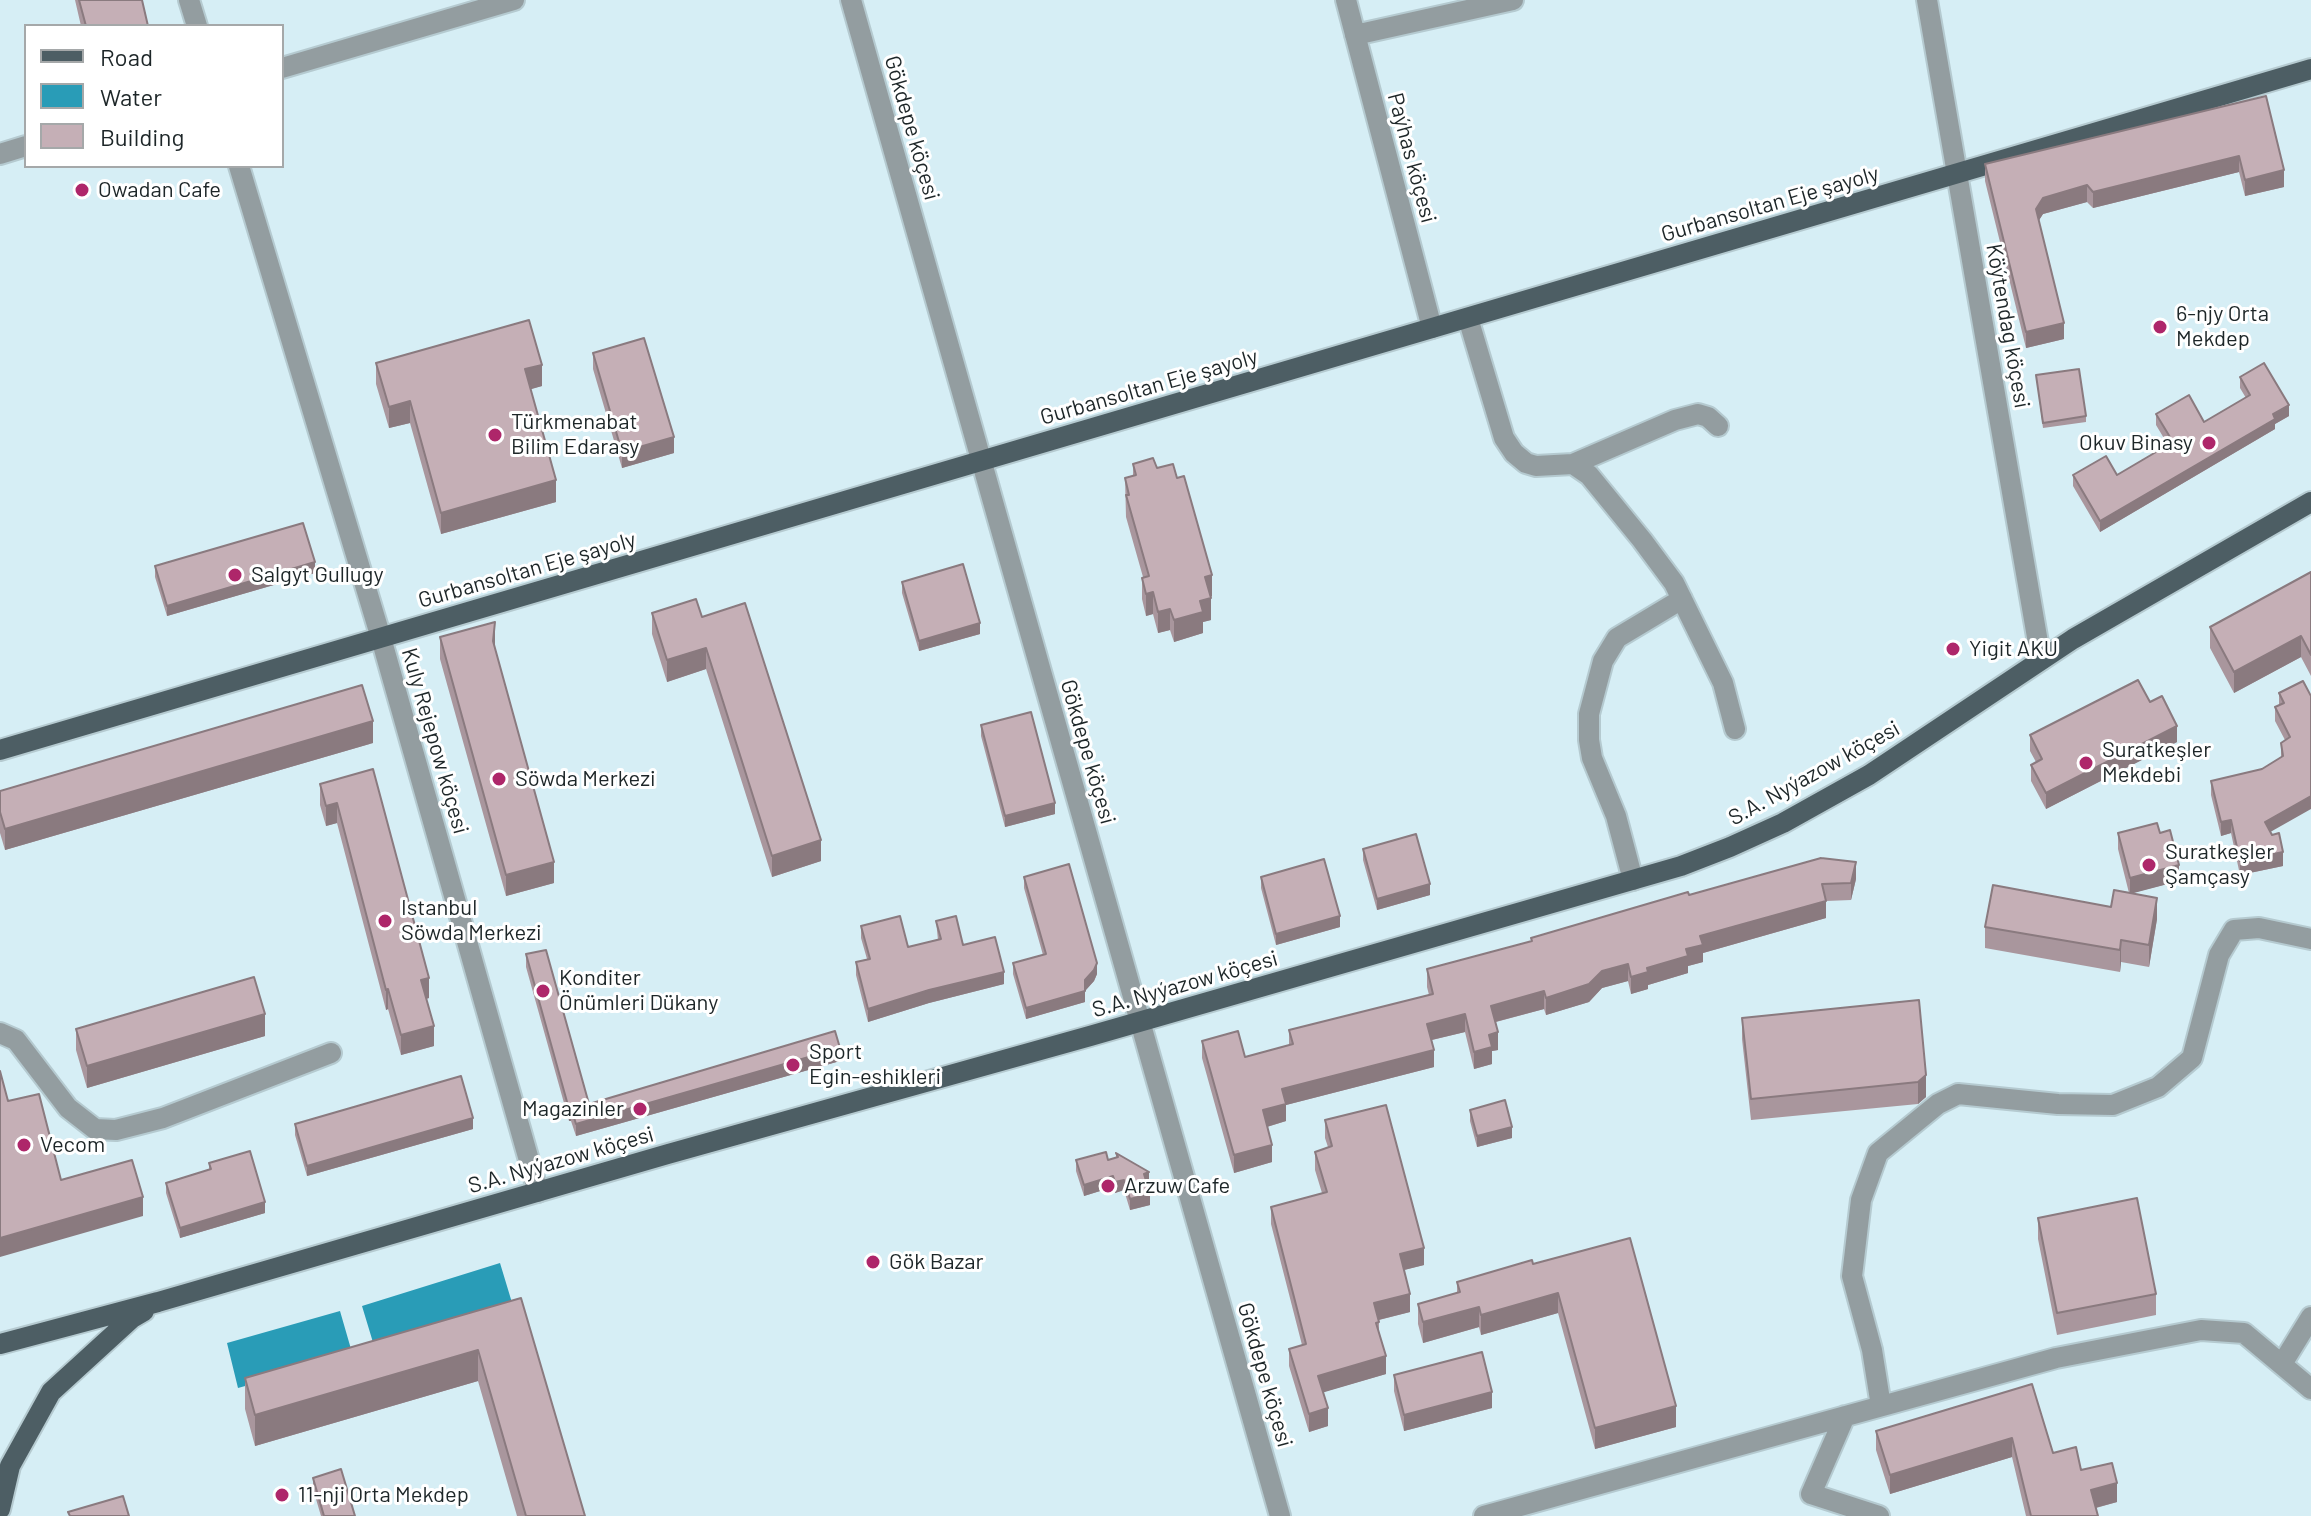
<!DOCTYPE html>
<html>
<head>
<meta charset="utf-8">
<style>
	body { margin:0 }
	#map { position:relative; width:2311px; height:1516px; overflow:hidden; background:#d6eef5; font-family:Barlow,sans-serif }
	canvas { display:block }
	.legend { position:absolute; left:24px; top:24px; width:260px; height:144px; box-sizing:border-box; background:#fff; border:2px solid #a5a8a9; margin:0; padding:10px 14px; list-style:none; font-size:24px; color:#1d2628 }
	.legend li { display:flex; align-items:center; gap:16px; height:40px }
	.legend b { width:40px; border:2px solid #a5a8a9 }
</style>
</head>
<body>
<div id="map">
<canvas width="2311" height="1516"></canvas>
<ul class="legend">
<li><b style="height:10px;background:#4d5e64"></b>Road</li>
<li><b style="height:22px;background:#299cb7"></b>Water</li>
<li><b style="height:22px;background:#c5afb6"></b>Building</li>
</ul>
</div>
<script>
const c = document.querySelector('canvas').getContext('2d');
c.lineJoin = 'round';
function paint(path, color) { c.fillStyle = color; c.fill(path, 'evenodd'); }
const shape = rows => new Path2D(rows.map(r => 'M' + r).join(''));
function trace(path, color, width, dash) { c.strokeStyle = color; c.lineWidth = width; c.lineCap = dash ? 'butt' : 'round'; c.setLineDash(dash || []); c.stroke(path); }
function drawText(font, color, halo, rows, align = 'center') {
  c.font = font + ' Barlow,sans-serif'; c.lineWidth = 6; c.setLineDash([]); c.textBaseline = 'middle'; c.strokeStyle = halo; c.fillStyle = color; for (const [text, x, y, turn = 0] of rows) {
    c.save(); c.translate(x, y); c.rotate((+turn || 0) * Math.PI / 180); c.textAlign = isNaN(turn) ? turn : align; if (halo) c.strokeText(text, 0, 0); c.fillText(text, 0, 0); c.restore();
  }
}
paint(shape([
	[500,1263,513,1306,375,1349,362,1306],
	[340,1311,353,1356,238,1388,227,1343]
]), '#299cb7');
const minor = shape([
	[189,0,197,26],
	[851,0,1280,1516],
	[1346,0,1432,328],
	[1927,0,2041,660],
	[1355,35,1513,0],
	[282,68,514,0],
	[0,154,26,146],
	[239,166,381,638,538,1192],
	[1468,318,1504,438,1514,453,1526,463,1536,466,1573,464,1589,475,1642,540,1674,583,1723,683,1735,729],
	[1573,464,1675,420,1698,414,1708,417,1718,426],
	[1633,880,1616,816,1592,758,1589,740,1589,714,1603,661,1617,638,1682,599],
	[0,1033,16,1040,68,1108,95,1129,116,1130,163,1118,331,1053],
	[2282,1364,2311,1317],
	[1881,1406,1872,1350,1852,1276,1861,1200,1878,1153,1938,1104,1958,1094,2058,1104,2113,1105,2158,1087,2192,1058,2219,955,2234,930,2259,928,2311,939],
	[1845,1416,1811,1494,1879,1516],
	[1484,1516,2056,1358,2201,1330,2244,1333,2311,1389]
]);
const primary = shape([
	[0,750,2311,69],
	[0,1344,158,1302,668,1154,1090,1036,1681,866,1730,847,1783,823,1869,775,2073,639,2311,502],
	[0,1509,10,1466,51,1392,132,1318,144,1311]
]);
trace(minor, '#b5cad0', 24);
trace(primary, '#b5cad0', 24);
trace(minor, '#939da0', 20);
trace(primary, '#4d5e64', 20);
paint(shape([
	[75,0,142,0,148,26,81,26],
	[2266,96,2284,187,2245,196,2239,172,2093,208,2087,202,2043,214,2039,220,2064,339,2026,348,1985,181,1985,164],
	[593,353,674,453,622,468,593,369],
	[376,363,542,386,530,389,556,502,441,534,410,423,389,428,376,384],
	[2036,375,2086,416,2086,422,2043,428],
	[2240,377,2289,416,2275,424,2275,429,2100,532,2073,486,2073,475,2117,475,2168,445,2156,425,2156,414,2204,422,2246,398,2240,388],
	[1133,464,1157,468,1212,596,1211,597,1211,620,1203,622,1203,633,1174,642,1170,630,1158,633,1153,614,1146,616,1142,599,1142,578,1143,577,1126,517,1125,478,1133,476],
	[155,566,315,573,167,616,155,577],
	[2311,572,2311,676,2301,657,2234,693,2210,648,2210,627],
	[902,582,980,634,919,651,902,593],
	[652,613,702,617,821,861,772,877,706,669,667,682,652,634],
	[440,637,495,643,495,648,554,883,506,896,440,659],
	[2303,681,2270,832,2283,866,2240,875,2231,833,2221,836,2211,795,2211,781,2262,769,2281,757,2281,743,2285,740,2275,721,2275,707,2279,705,2279,693],
	[2150,702,2177,742,2046,809,2031,781,2031,765,2036,762,2030,751,2030,735],
	[981,725,1055,814,1005,827,981,736],
	[373,743,5,850,0,833,0,791],
	[373,769,429,998,426,999,434,1046,401,1055,388,1009,386,1010,337,823,326,826,320,805,320,784],
	[2118,833,2160,833,2179,881,2132,893,2157,919,2149,967,2121,962,2120,972,1985,948,1985,927,2111,907,2129,893,2118,849],
	[1363,849,1430,895,1377,910,1363,860],
	[1024,877,1097,974,1094,981,1085,991,1085,1002,1026,1019,1013,974,1013,963,1043,955,1024,888],
	[1261,877,1340,927,1276,945,1261,888],
	[1856,879,1851,900,1826,901,1826,918,1703,953,1703,962,1688,966,1688,973,1648,985,1648,989,1631,994,1628,981,1602,988,1589,1002,1546,1015,1544,1009,1496,1022,1498,1050,1492,1051,1492,1064,1474,1069,1465,1032,1432,1040,1434,1067,1286,1105,1286,1121,1267,1127,1272,1162,1234,1173,1202,1058,1202,1041,1245,1057,1289,1045,1289,1030,1429,995,1427,987,1427,969,1531,942,1531,938,1689,895],
	[936,921,1004,984,929,1003,868,1022,856,975,856,962,867,959,861,938,861,926,908,947,938,940],
	[526,954,589,1104,840,1061,576,1136,571,1121,569,1121,526,967],
	[1742,1018,1926,1075,1926,1097,1918,1104,1751,1120,1742,1039],
	[76,1029,265,1036,87,1088,76,1050],
	[1470,1110,1512,1138,1477,1147,1470,1121],
	[1325,1120,1424,1265,1404,1270,1410,1312,1379,1320,1379,1335,1386,1374,1323,1392,1328,1426,1309,1432,1289,1366,1289,1349,1302,1345,1271,1224,1271,1207,1322,1193,1315,1170,1315,1152,1328,1147,1325,1138],
	[295,1124,473,1129,307,1176,295,1135],
	[1116,1153,1149,1183,1147,1183,1150,1205,1130,1210,1124,1190,1115,1193,1113,1187,1084,1196,1076,1171,1076,1160,1108,1160,1116,1158],
	[209,1163,265,1213,180,1238,166,1193,166,1183,209,1170],
	[2038,1218,2156,1294,2156,1315,2057,1335,2038,1239],
	[1533,1264,1676,1427,1595,1449,1558,1313,1481,1335,1479,1327,1423,1343,1418,1324,1418,1304,1457,1293,1457,1282],
	[521,1298,585,1516,517,1516,478,1381,255,1446,245,1409,245,1378],
	[1394,1375,1492,1408,1404,1431,1394,1391],
	[2032,1384,2053,1453,2081,1470,2117,1502,2096,1508,2098,1516,2026,1516,2012,1457,1890,1494,1876,1450,1876,1431],
	[313,1478,355,1516,321,1516,313,1489]
]), '#a9969d');
paint(shape([
	[2239,156,2239,172,2093,208,2093,192],
	[2284,170,2284,187,2245,196,2245,180],
	[2087,185,2087,202,2043,214,2036,225,2036,209,2043,198],
	[2064,323,2064,339,2026,348,2026,332],
	[542,365,542,386,525,391,525,369],
	[410,401,410,423,389,428,389,407],
	[2289,405,2289,416,2275,424,2275,429,2100,532,2100,521],
	[674,437,674,453,622,468,622,452],
	[556,480,556,502,441,534,441,513],
	[315,562,315,573,167,616,167,606],
	[1212,575,1212,596,1205,598,1205,577],
	[1153,592,1153,614,1146,616,1146,594],
	[1211,598,1211,620,1203,622,1203,633,1174,642,1174,620,1200,601],
	[1170,609,1170,630,1158,633,1158,612],
	[495,622,495,643,493,662,493,641],
	[980,623,980,634,919,651,919,641],
	[2301,636,2301,657,2234,693,2234,672],
	[706,648,706,669,667,682,667,660],
	[373,721,373,743,5,850,5,829],
	[2177,726,2177,742,2046,809,2046,793],
	[2311,796,2311,809,2265,835,2265,822],
	[337,803,337,823,326,826,326,806],
	[1055,803,1055,814,1005,827,1005,816],
	[2231,820,2231,833,2221,836,2221,822],
	[821,840,821,861,772,877,772,856],
	[2283,852,2283,866,2240,875,2240,861],
	[554,862,554,883,506,896,506,875],
	[1856,862,1856,879,1851,900,1851,883],
	[2179,865,2179,881,2130,894,2130,878],
	[1430,884,1430,895,1377,910,1377,899],
	[2157,898,2157,919,2149,967,2149,945],
	[1826,901,1826,918,1703,953,1703,962,1688,966,1688,973,1648,985,1648,989,1631,994,1631,977,1700,936],
	[1340,916,1340,927,1276,945,1276,934],
	[2121,940,2121,962,2120,972,2120,950],
	[1097,963,1097,974,1094,981,1085,991,1085,1002,1026,1019,1026,1008,1085,980],
	[1628,964,1628,981,1602,988,1589,1002,1546,1015,1546,998,1602,971],
	[1004,972,1004,984,929,1003,868,1022,868,1009,929,990],
	[429,978,429,998,421,1000,421,980],
	[388,989,388,1009,386,1010,386,990],
	[1544,991,1544,1009,1491,1023,1491,1006],
	[265,1014,265,1036,87,1088,87,1066],
	[1465,1014,1465,1032,1427,1041,1427,1024],
	[434,1026,434,1046,401,1055,401,1035],
	[1498,1032,1498,1050,1492,1051,1492,1064,1474,1069,1474,1052,1489,1035],
	[840,1048,840,1061,576,1136,576,1124],
	[1434,1050,1434,1067,1286,1105,1286,1121,1263,1128,1263,1110,1282,1089],
	[1926,1075,1926,1097,1918,1104,1918,1082],
	[571,1108,571,1121,569,1121,569,1109],
	[473,1118,473,1129,307,1176,307,1166],
	[1512,1127,1512,1138,1477,1147,1477,1136],
	[1272,1145,1272,1162,1234,1173,1234,1155],
	[1149,1172,1149,1183,1144,1184,1144,1174],
	[1113,1176,1113,1187,1084,1196,1084,1185],
	[1124,1180,1124,1190,1115,1193,1115,1182],
	[1150,1194,1150,1205,1130,1210,1130,1199],
	[143,1197,143,1216,0,1257,0,1238],
	[265,1202,265,1213,180,1238,180,1228],
	[1424,1248,1424,1265,1400,1271,1400,1254],
	[1558,1293,1558,1313,1481,1335,1481,1315],
	[1410,1294,1410,1312,1374,1321,1374,1303],
	[1479,1307,1479,1327,1423,1343,1423,1322],
	[478,1350,478,1381,255,1446,255,1415],
	[1386,1356,1386,1374,1318,1394,1318,1376],
	[1492,1392,1492,1408,1404,1431,1404,1415],
	[1676,1406,1676,1427,1595,1449,1595,1428],
	[1328,1408,1328,1426,1309,1432,1309,1414],
	[2012,1438,2012,1457,1890,1494,1890,1475],
	[2117,1483,2117,1502,2091,1509,2091,1490]
]), '#8a7a7f');
const building = shape([
	[79,0,142,0,148,26,86,26,79,0],
	[2266,96,2284,170,2245,180,2239,156,2093,192,2087,185,2043,198,2036,209,2064,323,2026,332,1985,164,2266,96],
	[529,320,542,365,525,369,556,480,441,513,410,401,389,407,376,363,529,320],
	[644,338,674,437,622,452,593,353,644,338],
	[2264,363,2289,405,2273,414,2275,419,2100,521,2073,475,2106,456,2117,475,2173,442,2156,414,2189,395,2204,422,2250,395,2240,377,2264,363],
	[2079,369,2086,416,2043,423,2036,375,2079,369],
	[1153,458,1157,468,1173,464,1177,478,1184,476,1212,575,1205,577,1211,598,1200,601,1203,612,1174,620,1170,609,1158,612,1153,592,1146,594,1142,578,1149,576,1126,495,1129,495,1125,478,1136,475,1133,464,1153,458],
	[303,523,315,562,167,606,155,566,303,523],
	[963,564,980,623,919,641,902,582,963,564],
	[2311,572,2311,655,2301,636,2234,672,2210,627,2311,572],
	[696,599,702,617,745,603,821,840,772,856,706,648,667,660,652,613,696,599],
	[495,622,493,641,554,862,506,875,440,637,495,622],
	[2138,680,2150,702,2162,696,2177,726,2046,793,2031,765,2042,759,2030,735,2138,680],
	[2303,681,2311,696,2311,796,2265,822,2272,835,2279,833,2283,852,2240,861,2231,820,2221,822,2211,781,2262,769,2283,756,2281,743,2290,737,2275,707,2284,703,2279,693,2303,681],
	[362,685,373,721,5,829,0,812,0,791,362,685],
	[1031,712,1055,803,1005,816,981,725,1031,712],
	[373,769,429,978,421,980,434,1026,401,1035,388,989,386,990,337,803,326,806,320,784,373,769],
	[2157,823,2160,833,2170,830,2179,865,2130,878,2118,833,2157,823],
	[1416,834,1430,884,1377,899,1363,849,1416,834],
	[1821,858,1856,862,1851,883,1822,884,1826,901,1700,936,1703,945,1686,949,1688,956,1647,968,1648,972,1631,977,1628,964,1602,971,1589,984,1546,998,1544,991,1491,1006,1498,1032,1489,1035,1492,1047,1474,1052,1465,1014,1427,1024,1434,1050,1282,1089,1286,1104,1263,1110,1272,1145,1234,1155,1202,1041,1238,1031,1245,1057,1293,1044,1289,1030,1433,994,1427,969,1532,941,1531,938,1688,892,1689,895,1821,858],
	[1324,859,1340,916,1276,934,1261,877,1324,859],
	[1069,864,1097,963,1094,970,1085,980,1085,991,1026,1008,1013,963,1046,954,1024,877,1069,864],
	[1993,885,2111,907,2114,890,2157,898,2149,945,2121,940,2120,950,1985,927,1993,885],
	[900,916,908,947,941,939,936,921,956,916,963,945,995,937,1004,972,929,990,868,1009,856,962,870,959,861,926,900,916],
	[546,950,589,1104,835,1031,840,1048,576,1124,571,1108,569,1109,526,954,546,950],
	[254,977,265,1014,87,1066,76,1029,254,977],
	[1919,1000,1926,1075,1918,1082,1751,1099,1742,1018,1919,1000],
	[0,1071,8,1101,39,1094,61,1180,132,1160,143,1197,0,1238,0,1071],
	[461,1076,473,1118,307,1166,295,1124,461,1076],
	[1505,1100,1512,1127,1477,1136,1470,1110,1505,1100],
	[1386,1105,1424,1248,1400,1254,1410,1294,1374,1303,1379,1322,1376,1323,1386,1356,1318,1376,1328,1408,1309,1414,1289,1349,1306,1344,1271,1207,1327,1192,1315,1152,1332,1146,1325,1120,1386,1105],
	[250,1151,265,1202,180,1228,166,1183,211,1169,209,1163,250,1151],
	[1106,1152,1108,1160,1118,1157,1116,1153,1149,1172,1144,1174,1150,1194,1130,1199,1124,1180,1115,1182,1113,1176,1084,1185,1076,1160,1106,1152],
	[2137,1198,2156,1294,2057,1313,2038,1218,2137,1198],
	[1630,1238,1676,1406,1595,1428,1558,1293,1481,1315,1479,1307,1423,1322,1418,1304,1460,1292,1457,1282,1532,1260,1533,1264,1630,1238],
	[521,1298,585,1516,526,1516,478,1350,255,1415,245,1378,521,1298],
	[1482,1352,1492,1392,1404,1415,1394,1375,1482,1352],
	[2032,1384,2053,1453,2076,1447,2081,1470,2112,1463,2117,1483,2091,1490,2098,1516,2031,1516,2012,1438,1890,1475,1876,1431,2032,1384],
	[341,1469,355,1516,324,1516,313,1478,341,1469],
	[123,1496,129,1516,70,1516,68,1512,123,1496]
]);
paint(building, '#c5afb6');
trace(building, '#8a7a7f', 2);
for (const [x, y, r, color] of [
	[82,190,8,"#ae266a"],
	[2160,327,8,"#ae266a"],
	[495,435,8,"#ae266a"],
	[2209,443,8,"#ae266a"],
	[235,575,8,"#ae266a"],
	[1953,649,8,"#ae266a"],
	[2086,763,8,"#ae266a"],
	[499,779,8,"#ae266a"],
	[2149,865,8,"#ae266a"],
	[385,921,8,"#ae266a"],
	[543,991,8,"#ae266a"],
	[793,1065,8,"#ae266a"],
	[640,1109,8,"#ae266a"],
	[24,1145,8,"#ae266a"],
	[1108,1186,8,"#ae266a"],
	[873,1262,8,"#ae266a"],
	[282,1495,8,"#ae266a"]
]) { const dot = new Path2D(); dot.arc(x, y, r, 0, 2 * Math.PI); c.fillStyle = color; c.fill(dot); trace(dot, '#fff', 3); }
drawText('22px', '#1d2628', '#fff', [
	["Gökdepe köçesi",912,128,74],
	["Paýhas köçesi",1412,158,75],
	["Gurbansoltan Eje şayoly",1770,204,-16],
	["Köýtendag köçesi",2008,326,80],
	["Gurbansoltan Eje şayoly",1149,387,-16],
	["Gurbansoltan Eje şayoly",527,570,-16],
	["Kuly Rejepow köçesi",435,741,74],
	["Gökdepe köçesi",1088,752,74],
	["S.A. Nyýazow köçesi",1814,773,-29],
	["S.A. Nyýazow köçesi",1185,984,-16],
	["S.A. Nyýazow köçesi",561,1160,-16],
	["Gökdepe köçesi",1265,1375,74]
]);
drawText('22px', '#1d2628', '#fff', [
	["Owadan Cafe",98,190],
	["6-njy Orta",2176,314],
	["Mekdep",2176,339],
	["Türkmenabat",511,422],
	["Bilim Edarasy",511,447],
	["Okuv Binasy",2193,443,"right"],
	["Salgyt Gullugy",251,575],
	["Yigit AKU",1969,649],
	["Suratkeşler",2102,750],
	["Mekdebi",2102,775],
	["Söwda Merkezi",515,779],
	["Suratkeşler",2165,852],
	["Şamçasy",2165,877],
	["Istanbul",401,908],
	["Söwda Merkezi",401,933],
	["Konditer",559,978],
	["Önümleri Dükany",559,1003],
	["Sport",809,1052],
	["Egin-eshikleri",809,1077],
	["Magazinler",624,1109,"right"],
	["Vecom",40,1145],
	["Arzuw Cafe",1124,1186],
	["Gök Bazar",889,1262],
	["11-nji Orta Mekdep",298,1495]
], 'left');
</script>
</body>
</html>
